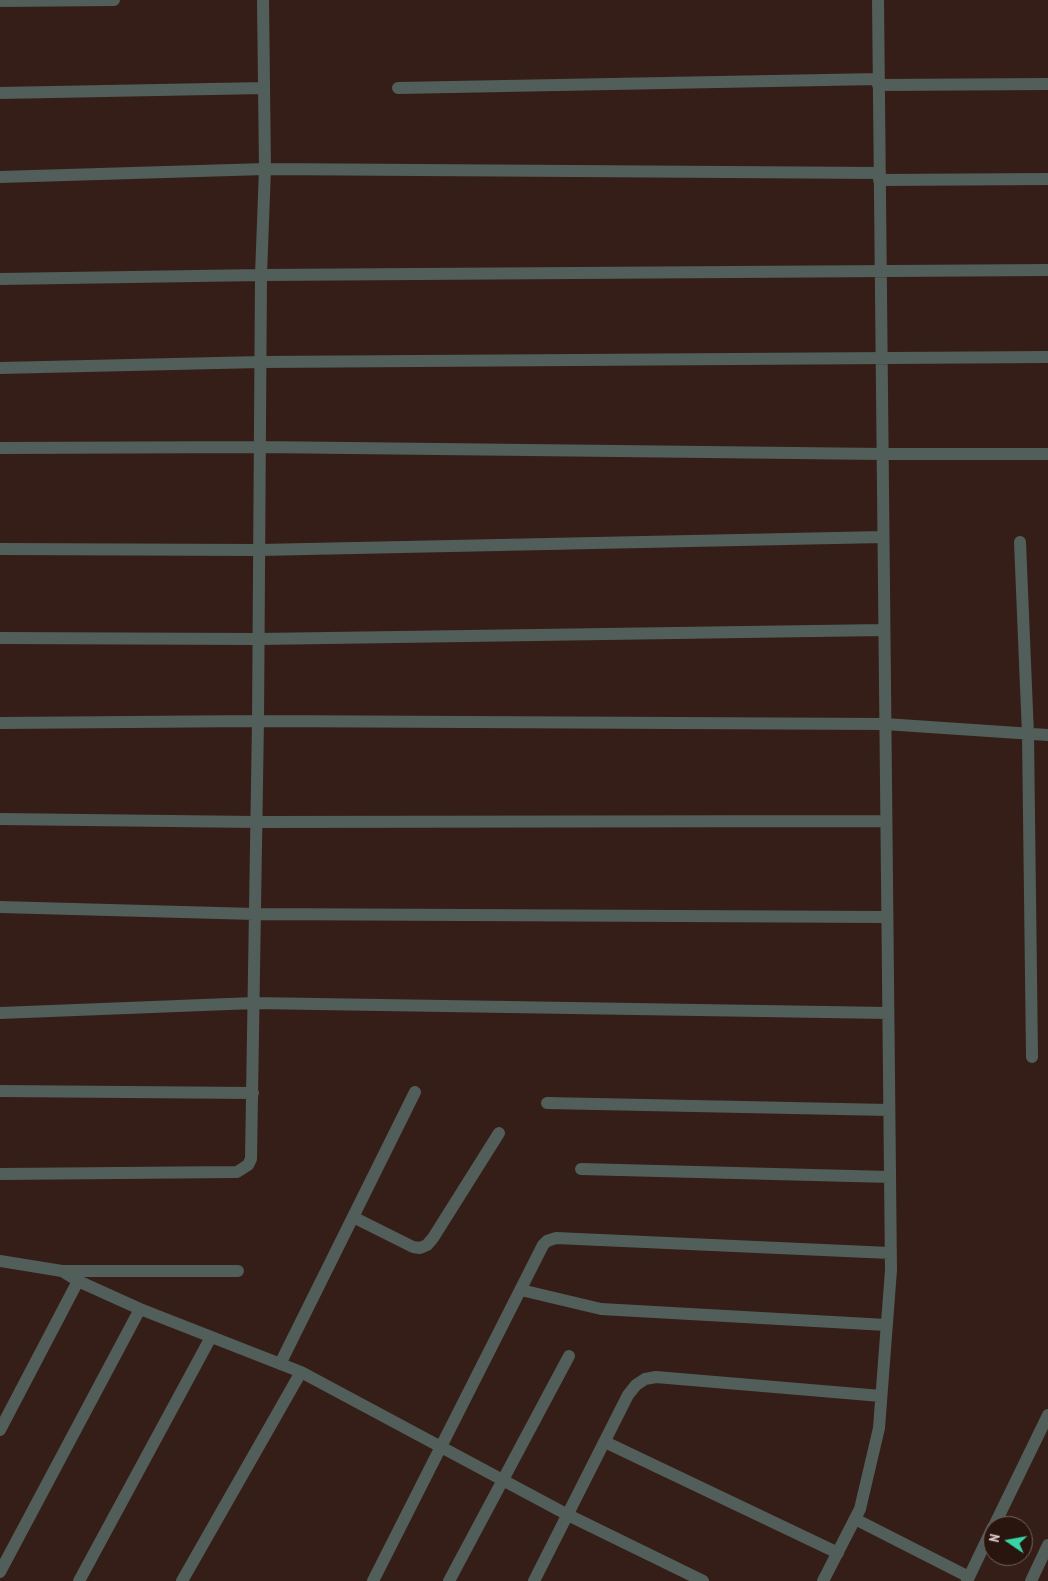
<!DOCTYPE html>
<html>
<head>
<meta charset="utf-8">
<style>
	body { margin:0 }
	#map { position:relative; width:1048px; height:1581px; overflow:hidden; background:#341e17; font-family:"PT Sans Narrow",sans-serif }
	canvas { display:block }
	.north { position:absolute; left:983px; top:1516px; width:50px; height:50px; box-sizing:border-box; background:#2a140e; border:1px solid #73605a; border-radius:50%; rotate:282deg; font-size:14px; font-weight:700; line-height:20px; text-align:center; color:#e1d1cd }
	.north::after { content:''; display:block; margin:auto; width:18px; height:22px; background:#37d4a6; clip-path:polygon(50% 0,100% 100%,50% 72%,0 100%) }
</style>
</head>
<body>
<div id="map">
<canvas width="1048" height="1581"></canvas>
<div class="north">N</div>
</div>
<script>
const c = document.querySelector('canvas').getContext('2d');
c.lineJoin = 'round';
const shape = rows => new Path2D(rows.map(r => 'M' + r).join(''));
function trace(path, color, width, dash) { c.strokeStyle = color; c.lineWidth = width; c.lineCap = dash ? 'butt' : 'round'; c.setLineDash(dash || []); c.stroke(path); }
trace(shape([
	[0,1,114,0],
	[878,85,1048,84],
	[398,88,878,79],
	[0,93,264,88],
	[0,177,265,169,880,173],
	[879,180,1048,179],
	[0,279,261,275,1048,270],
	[0,368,261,362,1048,357],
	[0,448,260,447,883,454,1048,454],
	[1020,542,1028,735,1032,1057],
	[0,549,259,550,883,537],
	[0,638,258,639,884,630],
	[0,723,258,721,885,724,1048,735],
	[0,819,256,822,886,821],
	[0,907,255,914,887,917],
	[0,1013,254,1003,888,1013],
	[0,1091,253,1093],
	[547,1103,889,1110],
	[581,1169,890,1177],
	[0,1174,237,1172,248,1165,251,1159,258,721,261,275,265,169,263,0],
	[353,1217,413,1247,420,1248,427,1245,433,1238,499,1133],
	[0,1261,62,1271,78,1281,140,1309,301,1372,568,1515,703,1581],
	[62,1271,238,1271],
	[521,1290,601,1309,886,1325],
	[280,1364,415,1092],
	[0,1430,78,1281],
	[605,1442,838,1553],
	[855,1519,969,1577],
	[994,1526,1048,1415],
	[0,1572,140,1309],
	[79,1581,211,1337],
	[182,1581,301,1372],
	[373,1581,543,1245,547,1241,556,1238,890,1253],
	[449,1581,569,1356],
	[534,1581,628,1395,636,1385,645,1379,656,1377,881,1396],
	[823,1581,860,1509,879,1428,891,1270,878,0],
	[967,1581,993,1527],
	[1031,1581,1048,1545]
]), '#525e59', 12);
</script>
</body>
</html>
